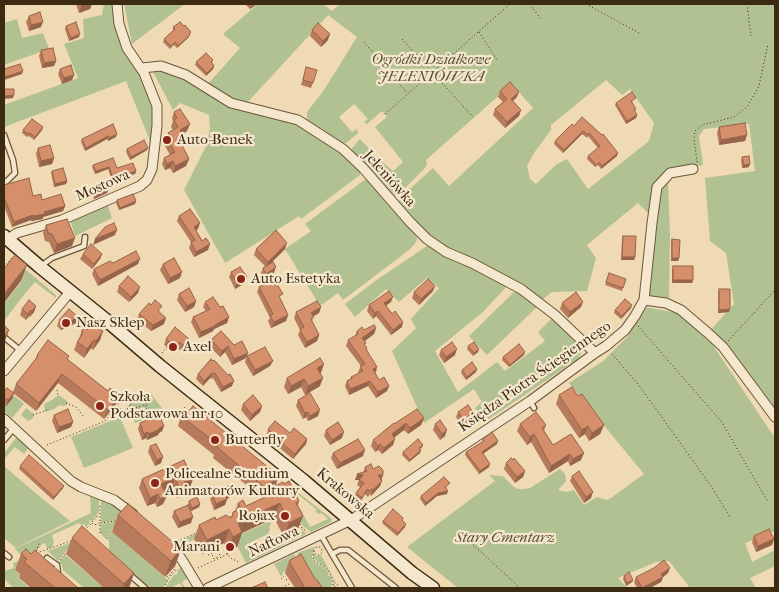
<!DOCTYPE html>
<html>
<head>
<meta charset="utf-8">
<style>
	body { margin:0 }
	#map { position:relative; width:779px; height:592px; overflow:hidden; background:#efdab4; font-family:"IM FELL French Canon",serif }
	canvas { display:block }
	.frame { position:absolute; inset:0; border:5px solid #3d2a12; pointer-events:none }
</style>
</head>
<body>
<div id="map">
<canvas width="779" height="592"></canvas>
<div class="frame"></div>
</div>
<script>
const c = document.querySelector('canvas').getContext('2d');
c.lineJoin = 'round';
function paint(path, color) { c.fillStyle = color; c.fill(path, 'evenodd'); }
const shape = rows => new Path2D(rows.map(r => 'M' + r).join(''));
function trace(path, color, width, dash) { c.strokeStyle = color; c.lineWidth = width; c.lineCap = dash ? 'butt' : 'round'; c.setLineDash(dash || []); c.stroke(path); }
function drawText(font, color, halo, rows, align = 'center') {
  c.font = font + ' "IM FELL French Canon",serif'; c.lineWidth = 4.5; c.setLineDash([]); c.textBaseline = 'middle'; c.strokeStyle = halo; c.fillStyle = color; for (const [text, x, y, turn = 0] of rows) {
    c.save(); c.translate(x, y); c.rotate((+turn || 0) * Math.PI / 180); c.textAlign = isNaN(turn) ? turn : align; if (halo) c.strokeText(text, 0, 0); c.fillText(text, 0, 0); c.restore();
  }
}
paint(shape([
	[104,4,114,4,137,68,154,107,152,146,126,81,4,127,4,105,78,78,64,44,84,38,83,19,102,15],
	[124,4,185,4,132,44],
	[258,4,323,4,332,11,340,4,775,4,775,424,723,347,708,333,734,304,726,253,710,241,705,178,755,171,749,124,704,129,699,136,703,165,670,173,657,187,651,196,650,215,638,203,587,245,596,258,587,291,552,292,542,300,449,250,421,230,400,207,399,201,401,197,433,168,449,186,533,108,512,84,426,160,427,165,423,170,398,195,391,197,353,153,352,148,360,139,380,160,393,171,403,162,375,127,387,117,382,111,367,124,364,122,368,119,354,104,339,117,352,132,357,129,358,133,346,143,342,144,307,121,307,112,324,90,357,37,328,15,246,104,233,100,208,84,240,48,223,34],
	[606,80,622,95,630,89,654,123,649,141,588,189,567,159,557,164,536,184,530,179,527,166,534,153,551,130,551,125],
	[17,19,22,38,43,33,49,49,4,65,4,23],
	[152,70,161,70,188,80,208,94,229,106,295,123,323,139,342,154,361,172,360,175,301,219,299,216,225,263,184,190,206,146,210,129,209,115,180,103,173,110],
	[367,178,375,184,417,238,416,242,409,250,343,300,338,293,320,306,285,249,311,231,305,224],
	[668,182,670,234,669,302,649,297,647,294,657,197,661,191],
	[107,203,112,218,75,236,70,219],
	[427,246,430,246,507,286,483,312,435,351,458,392,497,362,505,371,545,341,538,332,552,318,580,344,582,350,578,359,486,421,475,408,482,402,474,389,424,423,392,351,416,328,411,319,439,288,427,278,399,302,386,289,355,317,345,304,378,279],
	[13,259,56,295,56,298,35,282,23,296,4,321,4,304,22,281,9,271],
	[515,291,538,306,487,355,469,336],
	[645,307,678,313,712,344,775,438,775,531,745,543,752,562,775,550,775,566,750,578,756,588,690,588,669,561,656,562,618,578,627,588,458,588,407,547,495,481,489,475,503,476,514,487,518,489,524,489,530,488,560,469,565,474,566,481,558,490,566,492,574,490,584,505,597,497,607,500,611,498,644,474,569,383,603,361,627,337],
	[4,387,24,404,12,418,4,411],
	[139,390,149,396,151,394,165,412,135,423,133,418,128,420,125,412,130,404,129,403],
	[59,395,68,402,67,405,63,406,60,405,54,409,45,412,44,404,52,400],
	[26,408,34,414,34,416,32,419,28,421,21,415],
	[120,417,133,448,84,468,71,437],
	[17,437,29,447,24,454,15,447,4,459,4,453],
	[4,466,32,490,70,521,16,548,4,538],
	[295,490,332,519,331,522,311,532,303,526,293,505,296,504,300,508,310,527,328,519,321,513,318,514,315,511,317,510,295,492],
	[90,496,99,499,99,512,92,521,90,520,89,521,90,523,86,527,84,524,81,525,79,523,52,535,54,542,53,544,53,547,47,549,45,543,42,544,37,551,36,550,35,553,23,557,15,549,91,513],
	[101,500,120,509,126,514,121,520,101,523],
	[272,520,271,524,269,527,270,529,268,534,247,544,252,555,276,544,277,542,279,541,279,538,276,537,279,535,284,545,246,563,233,538],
	[120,521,105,538,100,533,101,524],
	[215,525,210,531,178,548,172,542,184,539],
	[302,531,304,531,306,534,287,543,285,539],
	[112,532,168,580,163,588,148,588,109,554,109,541,106,539],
	[75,541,58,561,48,551],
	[317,546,321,547,321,548,318,546,314,548,312,557,314,562,323,567,329,572,328,573,329,576,331,575,332,586,327,588,317,588,297,553],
	[313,553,317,556,321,555,336,583,334,585,332,576,326,568,315,560],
	[294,554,299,562,282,573,283,575,281,576,274,564],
	[65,555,69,558,104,588,84,588,63,570,62,565,59,562],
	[29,557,20,563,15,568,15,570,20,575,18,578,30,588,13,588,4,578,4,571,14,568,13,563],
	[181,567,188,578,182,582,185,588,183,588,180,583,171,588,165,588,170,580,175,574,176,575,178,572,177,571]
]), '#b2c192');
const lane = shape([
	[4,135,13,160,15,173,7,181,4,182],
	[41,266,52,258,84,246,85,237],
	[4,337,21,351],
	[530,401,534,408],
	[4,440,14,428],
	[321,535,332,554],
	[4,553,9,557],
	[47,558,57,565,58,574],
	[130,575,145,588],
	[352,588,332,554,340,550,348,550,396,588]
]);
const street = shape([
	[142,68,161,66,186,75,231,103,298,120,343,149,363,168,410,222,427,239,446,252,472,263,521,289,555,315,595,353],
	[8,239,17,233,62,220,140,186,147,180,152,169,157,126,157,106,144,73,127,48,119,24,117,4],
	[644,300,666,303,681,310,708,333,723,347,775,417],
	[4,371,70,292],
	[4,419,71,481,81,487,114,500,133,514],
	[170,548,178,554,184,563,199,588],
	[208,588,351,520,530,401,595,353,606,346,625,330,635,316,644,300,652,223,657,187,670,173,693,169]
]);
const secondary = shape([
	[4,236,40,267,106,320,160,366,304,481,412,573,433,588]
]);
trace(lane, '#6a563a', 7);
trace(street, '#6a563a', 11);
trace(secondary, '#3d2a12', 15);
trace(shape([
	[529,4,542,20],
	[586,4,639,33],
	[747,4,751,36],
	[479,32,497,60],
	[402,39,473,117],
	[364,42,407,93],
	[385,114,510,4],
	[697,162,694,139,695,131,702,125,734,117,747,107,759,86,768,44],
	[4,267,13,256],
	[638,326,721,421,768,502],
	[728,341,775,290],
	[162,353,167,347],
	[612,354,638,384,711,486,730,517],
	[57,390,58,397],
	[66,403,76,407,84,417],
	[146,405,147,410],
	[117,406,125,412,130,405],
	[184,407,188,411],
	[33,415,47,410],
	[47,445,105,421,123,398,136,408,146,404,150,398],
	[92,522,99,514],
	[300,524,302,528,307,532],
	[85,530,92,523,94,525,100,523,100,504],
	[100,533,100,523,116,521],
	[106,538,112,531],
	[174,541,183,539,196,533],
	[285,542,283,539,303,529],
	[218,547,220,556],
	'314 551a4 4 0 1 1 8 0a4 4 0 1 1-8 0Z',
	[36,551,40,542],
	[314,551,313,556,314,561,323,566,329,571,332,578,333,585,335,588],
	[211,552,214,559,219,556],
	[37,553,71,541],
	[227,554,227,553,232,550],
	[208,555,215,552],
	[60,560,67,552],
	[198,568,228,554,230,558,239,562],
	[167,576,168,577,176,567],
	[281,579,284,576],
	[286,580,289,579],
	[285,586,291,583],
	[164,588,168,579,177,569],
	[331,588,339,584],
	[520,588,468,540,468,537,483,534,505,534,546,539]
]), '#3d2a12', 1, [1, 2.5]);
trace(lane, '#f5e7ce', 4.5);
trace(street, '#f5e7ce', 9);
trace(secondary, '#f5e7ce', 12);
paint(shape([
	[76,4,92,4,90,9,79,13],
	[247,4,257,4,250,9,246,5],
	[29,16,41,27,29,31,26,22],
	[66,26,79,37,69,41,65,29],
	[184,26,191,32,188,38,177,48,174,45,170,49,163,42,164,39,173,31,173,27],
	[312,30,328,40,321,47,310,36],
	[41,50,56,61,54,66,42,68,39,56],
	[213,60,212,63,214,66,213,69,206,76,195,65,196,62],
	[306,67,313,83,311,88,301,85],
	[60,69,74,75,72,80,62,84,58,74],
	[500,91,517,97,513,101,521,110,519,116,505,128,493,115,495,109,503,102,498,97],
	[635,101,632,102,635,111,637,115,636,118,626,124,615,105,616,103],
	[174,112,187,131,182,134,181,143,189,159,186,166,173,173,170,168,165,170,162,164,164,158,170,155,165,146,168,133,173,130,171,127,173,121,172,118],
	[582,117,617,156,601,169,598,165,595,167,587,159,588,156,598,148,588,136,587,138,582,134,563,153,554,144,555,141,574,126],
	[113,124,116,137,108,141,107,139,85,151,81,142,82,139],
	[43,127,42,130,34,140,29,136,27,137,22,133,23,130],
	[719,127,745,141,719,145,717,133],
	[38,148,54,158,52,164,39,167,36,154],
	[148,148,147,150,130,160,126,152,127,149],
	[742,157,749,167,742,168,741,160],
	[93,165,117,168,136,171,135,174,131,175,130,178,113,184,108,169,95,174,92,167],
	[52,171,67,181,66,184,54,187,51,173],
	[4,185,33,196,42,200,65,206,63,211,43,217,43,219,31,221,31,220,12,227,4,206],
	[92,188,108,190,107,193,94,199,91,191],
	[117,200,136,201,135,204,119,210,116,203],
	[179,216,198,229,196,230,208,250,194,257,189,248,191,242,177,221],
	[46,225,72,246,54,253,49,242,45,241,43,233],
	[623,236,635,257,634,260,621,260,622,239],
	[672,239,679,258,678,261,671,261,671,242],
	[256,249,285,249,271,263,274,273,264,279,261,273,263,268,265,266,254,255],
	[83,254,102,254,100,259,92,269,80,259],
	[113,263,138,264,98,286,92,274,94,269],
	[163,264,180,278,168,284,160,270],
	[673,266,693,280,692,283,672,283,672,269],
	[231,272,247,277,245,283,235,289,229,277],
	[609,273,626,279,622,291,605,285],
	[119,286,138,293,129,302,117,292],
	[259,287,281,300,288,315,286,321,271,328,268,321,270,318,257,292],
	[719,289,729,312,718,313,718,292],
	[433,291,419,305,412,298,414,292],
	[179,294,196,301,194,307,185,312,177,300],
	[205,302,220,307,229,317,227,323,214,329,213,331,199,338,191,322,193,317,206,311,203,307],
	[391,302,386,306,402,327,391,335,376,316,373,319,367,311,369,305],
	[562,303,581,307,568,318,560,309],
	[36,306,34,312,30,317,29,316,26,320,20,315,22,309],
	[321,307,319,313,313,316,312,322,319,335,317,341,305,348,298,335,300,330,294,318,296,312],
	[631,308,621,319,614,313,615,310],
	[160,311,159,312,164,324,151,331,137,320,139,314],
	[78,317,76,323,61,330,57,326,59,320],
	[376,328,374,334,364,341,365,345,376,372,374,372,379,380,389,386,387,391,376,398,368,386,349,395,345,386,347,381,350,379,351,377,359,373,358,372,361,366,346,346,348,340,355,336,357,331],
	[82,330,103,331,100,340,93,350,91,348,84,358,74,350,77,342,79,339],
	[221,331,246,358,232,365,225,352,220,357,209,346,211,340],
	[166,339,189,339,187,345,181,351,177,348,174,352,164,345],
	[468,346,478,352,473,356,467,349],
	[441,350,455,355,444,363,439,355],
	[37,355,68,360,108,391,119,396,116,404,104,419,58,383,36,411,13,393,12,399,6,406,4,405,4,392,13,392,16,384,35,360],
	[524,355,509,367,502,360,503,357],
	[247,356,270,366,253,376,245,362],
	[211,359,232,386,221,392,213,378,211,379,210,378,203,386,196,379,198,374],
	[477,369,476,372,466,380,461,373,462,370],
	[320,373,320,386,305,395,301,387,288,394,284,387,287,378,321,373],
	[559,395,578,396,604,425,600,434,589,441,585,434,579,438,556,404],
	[298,400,318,416,308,421,306,417,303,419,296,406],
	[243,404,262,406,260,412,250,421,241,410],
	[458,412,473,421,463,428,456,417],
	[54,415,73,422,71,427,57,433,52,421],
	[181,416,275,485,284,484,299,501,298,506,303,516,297,531,284,537,274,518,242,533,237,547,228,551,224,543,202,554,194,539,199,525,216,520,231,517,235,511,238,503,246,506,272,494,274,489,260,496,213,458,214,455,178,426],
	[424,418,421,425,408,434,404,430,394,437,393,445,382,454,378,450,375,452,371,446,373,440,394,424],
	[140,423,164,426,162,431,159,433,158,435,147,440,146,438,142,440,138,429],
	[435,424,445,436,440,440,433,430],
	[520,424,546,425,544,431,553,445,571,434,581,460,570,466,568,461,549,473,531,442,527,445,517,431],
	[268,429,290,433,307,439,306,444,293,459,270,440,271,438,267,434],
	[326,430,342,438,330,445,324,436],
	[483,439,497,444,483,454,489,467,479,474,465,455,466,452,482,442],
	[423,445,422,448,420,449,420,453,409,462,402,455,403,452],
	[150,446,161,463,155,466,148,452],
	[333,453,363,456,337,469,331,458],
	[506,463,525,471,523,477,515,483,504,469],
	[20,466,63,488,53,500,19,469],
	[365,467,373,469,383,475,380,486,371,496,370,494,368,497,365,494,360,503,354,498,356,493,360,487,357,485,359,480,355,480,363,473],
	[572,476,591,498,584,503,570,481],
	[142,479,193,479,190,487,186,489,183,495,177,498,172,487,164,490,163,504,157,507,155,503,147,506,139,488],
	[449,486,446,488,447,494,437,496,425,506,420,499,421,496],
	[232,492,229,498,227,499,225,505,214,510,210,499,212,494],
	[189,501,200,504,199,507,191,511,191,523,178,528,172,517,174,511,188,505,188,504],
	[118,515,181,549,175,566,165,577,112,532],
	[383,521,402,521,405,527,397,536,382,523],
	[754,536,774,539,772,545,756,552,752,542],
	[72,538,134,573,129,588,104,588,66,554],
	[21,554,31,554,78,588,31,588,19,578,20,574,15,570],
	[289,561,315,579,322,588,295,588,285,573],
	[668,573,663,577,661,582,650,588,637,588,634,582,636,577],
	[624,576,633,580,632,582,626,586,623,579]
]), '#b77b5b');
paint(shape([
	[82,4,92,4,90,9,79,13],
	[255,4,257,4,250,9,251,7],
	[43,22,41,27,29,31,31,25],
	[191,32,188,38,177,48,178,46],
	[80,34,79,37,69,41,71,38],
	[330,34,328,40,321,47,323,41],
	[56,61,54,66,42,68,44,63],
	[214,66,213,69,206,76,207,73],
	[23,71,22,74,4,80,4,77],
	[74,75,72,80,62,84,64,78],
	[519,92,517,97,509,104,511,99],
	[14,95,13,98,4,99,4,96],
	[521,110,519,116,505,128,507,122],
	[637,115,636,118,626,124,627,121],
	[190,124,187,131,178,137,180,130],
	[43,127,42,130,34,140,35,137],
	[583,131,582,134,563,153,564,150],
	[117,134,116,137,108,141,109,138],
	[747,135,745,141,719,145,721,140],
	[108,136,107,139,85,151,86,148],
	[184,136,181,143,176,146,179,139],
	[148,148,147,150,130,160,131,157],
	[618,153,617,156,601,169,602,166],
	[54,158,52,164,39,167,41,161],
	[189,159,186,166,173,173,175,166],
	[173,161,170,168,165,170,167,164],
	[750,164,749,167,742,168,744,165],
	[109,167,108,169,95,174,96,171],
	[136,171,135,174,131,175,130,178,113,184,114,181],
	[67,181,66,184,54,187,55,184],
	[108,190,107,193,94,199,95,196],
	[136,201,135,204,119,210,120,208],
	[65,206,63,211,43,217,43,219,31,221,33,216],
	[33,215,31,220,12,227,14,222],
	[200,223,198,229,192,233,194,227],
	[117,230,115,235,93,245,95,239],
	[75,238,72,246,54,253,57,244],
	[287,243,285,249,266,268,268,262],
	[210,244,208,250,194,257,196,252],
	[102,254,100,259,92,269,94,264],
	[622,257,635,257,634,260,621,260],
	[672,258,679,258,678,261,671,261],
	[140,259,138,264,98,286,100,280],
	[27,265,21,281,4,303,4,294],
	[276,267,274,273,264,279,266,274],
	[182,272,180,278,168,284,170,278],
	[247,277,245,283,235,289,237,283],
	[673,280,693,280,692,283,672,283],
	[435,286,433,291,419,305,421,299],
	[140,287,138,293,129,302,131,297],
	[393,297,391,302,382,308,384,303],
	[196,301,194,307,185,312,187,306],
	[583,302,581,307,568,318,570,312],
	[632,305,631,308,621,319,622,316],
	[36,306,34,312,30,317,32,311],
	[321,307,319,313,309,319,311,313],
	[730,309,729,312,718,313,719,310],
	[31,310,29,316,26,320,28,314],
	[378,311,376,316,373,319,375,313],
	[288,315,286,321,271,328,274,322],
	[78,317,76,323,61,330,63,325],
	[229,317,227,323,214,329,213,331,199,338,201,332],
	[166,318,164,324,151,331,153,325],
	[403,322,402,327,391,335,393,330],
	[376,328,374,334,361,344,362,338],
	[9,330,4,344,4,336],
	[103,331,100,340,93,350,96,341],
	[319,335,317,341,305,348,307,342],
	[189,339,187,345,181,351,183,345],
	[94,340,91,348,84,358,87,349],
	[228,346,225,352,220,357,222,351],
	[457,349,455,355,444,363,446,357],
	[479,349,478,352,473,356,474,353],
	[525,352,524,355,509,367,510,365],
	[248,353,246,358,232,365,234,359],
	[273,361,270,366,253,376,255,370],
	[324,364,321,373,314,377,317,368],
	[377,367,376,372,371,374,373,369],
	[477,369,476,372,466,380,467,377],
	[212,373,210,378,203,386,204,381],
	[62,374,58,383,36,411,39,403],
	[323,378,320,386,305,395,308,386],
	[304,379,301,387,288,394,291,386],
	[234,381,232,386,221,392,223,387],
	[370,381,368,386,349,395,350,389],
	[389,386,387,391,376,398,378,392],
	[14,393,12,399,6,406,8,400],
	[119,396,116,404,104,419,108,410],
	[262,406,260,412,250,421,252,415],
	[320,410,318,416,308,421,310,416],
	[308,412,306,417,303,419,305,413],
	[475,415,473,421,463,428,465,422],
	[424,418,421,425,408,434,410,428],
	[73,422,71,427,57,433,59,427],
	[406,423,404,430,390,441,392,434],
	[604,425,600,434,589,441,592,433],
	[164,426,162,431,159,433,158,435,147,440,149,434],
	[588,426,585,434,579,438,582,430],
	[447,430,445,436,440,440,442,434],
	[148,432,146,438,142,440,144,434],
	[344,432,342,438,330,445,332,440],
	[534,434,531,442,527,445,530,437],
	[307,439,306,444,293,459,295,454],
	[395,439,393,445,382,454,384,448],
	[498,441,497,444,481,455,482,452],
	[380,444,378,450,375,452,378,446],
	[365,450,363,456,337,469,340,463],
	[421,450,420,453,409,462,410,460],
	[584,453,581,460,570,466,573,459],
	[570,454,568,461,549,473,551,466],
	[163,457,161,463,155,466,157,460],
	[490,464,489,467,479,474,480,471],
	[525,471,523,477,515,483,517,477],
	[357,474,363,475,359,480,355,480],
	[378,475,383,475,381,480],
	[175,478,172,487,158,493,161,484],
	[193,479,190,487,186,489,183,495,177,498,180,490,184,482],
	[278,479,274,489,260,496,263,486],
	[382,481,380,486,371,496,373,490],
	[64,486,63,488,53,500,54,497],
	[448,491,447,494,437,496,425,506,426,503,438,493],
	[232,492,229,498,223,500,225,495],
	[593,492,591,498,584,503,586,497],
	[158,494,155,503,147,506,150,498],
	[167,496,163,504,157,507,160,499],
	[227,499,225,505,214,510,216,504],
	[280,503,274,518,242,533,237,547,228,551,238,523],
	[200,504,199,507,191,511,192,508],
	[303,516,297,531,284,537,289,523],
	[193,517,191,523,178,528,180,522],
	[406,524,405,527,397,536,398,533],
	[229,529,224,543,202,554,207,540],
	[774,539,772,545,756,552,758,546],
	[181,549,175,566,165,577,171,561],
	[670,568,668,573,663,577,661,582,650,588,642,588],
	[134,573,129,588,123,588,124,584],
	[633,580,632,582,626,586,627,583]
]), '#95644a');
const building = shape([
	[249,4,255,4,251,7,249,4],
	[40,12,43,22,31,25,29,16,40,12],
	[76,22,80,34,71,38,66,26,76,22],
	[180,22,184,26,185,25,191,32,189,34,190,35,178,46,175,42,171,46,164,39,175,29,173,27,180,22],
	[318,23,330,34,323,41,312,30,318,23],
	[53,48,56,61,44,63,41,50,53,48],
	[206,53,213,60,211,62,214,66,207,73,196,62,206,53],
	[20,64,23,71,4,77,4,69,20,64],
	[71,65,74,75,64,78,60,69,71,65],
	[306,67,317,70,313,83,303,80,306,67],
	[510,82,519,92,511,99,521,110,507,122,495,109,507,99,500,91,510,82],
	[4,89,14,89,14,95,4,96,4,89],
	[632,92,636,98,631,101,636,109,634,110,637,115,627,121,616,103,632,92],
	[180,109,190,124,180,130,184,136,179,139,189,159,175,166,173,161,167,164,164,158,175,152,167,139,171,137,168,133,178,127,174,120,177,118,174,112,180,109],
	[582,117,602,135,603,134,618,153,602,166,599,162,596,165,588,156,600,146,589,133,588,135,583,131,564,150,555,141,572,124,574,126,582,117],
	[32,119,43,127,35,137,30,133,28,134,23,130,32,119],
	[745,123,747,135,721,140,719,127,745,123],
	[113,124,117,134,109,138,108,136,86,148,82,139,113,124],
	[144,140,148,148,131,157,127,149,144,140],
	[50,145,54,158,41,161,38,148,50,145],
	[749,156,750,164,744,165,742,157,749,156],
	[113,158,117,168,133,163,136,171,130,173,131,175,114,181,109,167,96,171,93,165,113,158],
	[63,168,67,181,55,184,52,171,63,168],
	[29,178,33,196,41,194,42,200,61,194,65,206,44,212,45,214,33,216,33,215,14,222,4,197,4,185,29,178],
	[104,183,108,190,95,196,92,188,104,183],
	[133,194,136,201,120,208,117,200,133,194],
	[190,209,200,223,194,227,202,241,206,238,210,244,196,252,191,242,195,240,179,216,190,209],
	[67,219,75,238,57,244,52,234,48,233,46,225,67,219],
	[114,223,117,230,95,239,105,227,114,223],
	[276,230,287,243,268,262,256,249,276,230],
	[623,236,636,236,635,257,622,257,623,236],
	[672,239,680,240,679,258,672,258,672,239],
	[91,244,102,254,94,264,83,254,91,244],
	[136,251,140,259,100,280,94,269,110,261,113,263,136,251],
	[15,255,27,265,4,294,4,269,15,255],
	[174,258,182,272,170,278,163,264,174,258],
	[273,262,276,267,266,274,263,268,273,262],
	[673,266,693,266,693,280,673,280,673,266],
	[240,267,247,277,237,283,231,272,240,267],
	[609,273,626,279,623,288,606,282,609,273],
	[128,276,140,287,131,297,119,286,128,276],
	[274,279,283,294,279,296,288,315,274,322,270,316,273,314,259,287,274,279],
	[428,279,435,286,421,299,414,292,428,279],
	[189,288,196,301,187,306,179,294,189,288],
	[719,289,730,289,730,309,719,310,719,289],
	[389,291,393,297,384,303,392,314,395,311,403,322,393,330,378,311,375,313,369,305,389,291],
	[576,292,583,302,570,312,562,303,576,292],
	[213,297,220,307,223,306,229,317,215,325,215,326,201,332,193,317,210,309,205,302,213,297],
	[625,299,632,305,622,316,615,310,625,299],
	[29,300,36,306,32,311,31,310,28,314,22,309,29,300],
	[155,300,162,306,158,311,166,318,153,325,139,314,149,303,151,305,155,300],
	[317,301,321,307,311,313,314,317,311,319,319,335,307,342,300,330,304,327,296,312,317,301],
	[69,309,78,317,63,325,59,320,69,309],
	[93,324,103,331,96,341,94,340,87,349,77,342,82,335,82,330,86,328,88,330,93,324],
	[4,325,9,330,4,336,4,325],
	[374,325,376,328,362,338,366,343,364,344,367,348,366,349,377,367,373,369,379,380,384,377,389,386,378,392,370,381,350,389,347,381,352,378,351,377,363,371,360,366,365,364,348,340,358,334,357,331,362,327,364,330,374,325],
	[175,327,189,339,183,345,179,342,176,347,166,339,175,327],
	[221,331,234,345,242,341,248,353,234,359,228,346,222,351,211,340,221,331],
	[48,340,69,356,67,359,108,391,110,388,119,396,108,410,62,374,39,403,16,384,38,356,37,355,48,340],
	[452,342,457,349,446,357,441,350,452,342],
	[474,342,479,349,474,353,468,346,474,342],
	[519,344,525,352,510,365,503,357,519,344],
	[265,347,273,361,255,370,247,356,265,347],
	[320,358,324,364,317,368,323,378,308,386,304,379,291,386,287,378,320,358],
	[211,359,212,361,214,360,228,375,230,374,234,381,223,387,215,373,213,374,212,373,204,381,198,374,211,359],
	[472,362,477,369,467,377,462,370,472,362],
	[572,387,578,396,582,394,604,425,592,433,588,426,582,430,559,395,572,387],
	[7,388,14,393,8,400,4,397,4,392,7,388],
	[310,393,320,410,310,416,308,412,305,413,298,400,310,393],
	[253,395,262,406,252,415,243,404,253,395],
	[468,405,475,415,465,422,458,412,468,405],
	[193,406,274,472,278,479,263,486,217,447,219,445,181,416,186,410,188,412,193,406],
	[68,409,73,422,59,427,54,415,68,409],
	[417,409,424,418,410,428,406,423,392,434,395,439,384,448,380,444,378,446,373,440,394,423,394,424,417,409],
	[536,412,546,425,542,428,553,445,571,434,584,453,573,459,570,454,551,466,534,434,530,437,520,424,536,412],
	[159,415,164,426,159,428,160,429,149,434,148,432,144,434,140,423,159,415],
	[440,420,447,430,442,434,435,424,440,420],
	[275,421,290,433,294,428,307,439,295,454,272,435,273,433,268,429,275,421],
	[338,422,344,432,332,440,326,430,338,422],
	[492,432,498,441,482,452,490,464,480,471,466,452,484,441,483,439,492,432],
	[358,439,365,450,340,463,333,453,358,439],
	[418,439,423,445,419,448,421,450,410,460,403,452,418,439],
	[156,444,163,457,157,460,150,446,156,444],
	[29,455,64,486,54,497,20,466,29,455],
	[511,458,513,460,514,458,525,471,517,477,506,463,511,458],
	[184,460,193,479,184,482,186,487,180,490,175,478,161,484,167,496,160,499,158,494,150,498,142,479,184,460],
	[371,464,373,469,379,466,383,470,383,475,378,475,382,481,373,490,372,489,369,491,367,489,362,498,356,493,364,483,359,480,363,475,357,474,367,471,365,467,371,464],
	[579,471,593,492,586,497,572,476,579,471],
	[444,477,450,483,445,487,448,491,438,493,426,503,421,496,444,477],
	[289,481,299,501,296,503,303,516,289,523,280,503,238,523,242,532,233,537,229,529,207,540,199,525,215,517,216,520,226,515,229,517,232,517,233,512,241,509,238,503,243,500,246,506,278,491,275,486,283,482,284,484,289,481],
	[229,486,232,492,225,495,227,499,216,504,212,494,229,486],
	[197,497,200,504,192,508,189,501,197,497],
	[128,504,181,549,171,561,118,515,128,504],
	[188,505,193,517,180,522,174,511,188,505],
	[393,509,403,518,402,520,406,524,398,533,383,521,393,509],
	[82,526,134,573,124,584,72,538,82,526],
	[769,529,774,539,758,546,754,536,769,529],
	[26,549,31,554,35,550,78,588,55,588,24,562,27,559,21,554,26,549],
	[301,554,315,579,318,581,322,588,305,588,289,561,301,554],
	[664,560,670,568,661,574,663,577,642,588,636,577,654,568,664,560],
	[629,572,633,580,627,583,624,576,629,572],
	[265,582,268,588,251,588,265,582]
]);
paint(building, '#d58f6a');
trace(building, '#95644a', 1);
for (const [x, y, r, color] of [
	[167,140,5,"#8f2418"],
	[241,279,5,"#8f2418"],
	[66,323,5,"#8f2418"],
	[173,347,5,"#8f2418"],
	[100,406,5,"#8f2418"],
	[215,440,5,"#8f2418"],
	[155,483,5,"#8f2418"],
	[285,516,5,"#8f2418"],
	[230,547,5,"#8f2418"]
]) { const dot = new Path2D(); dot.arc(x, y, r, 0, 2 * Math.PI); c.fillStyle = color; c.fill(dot); trace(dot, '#f5e7ce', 2); }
drawText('italic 15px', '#5a5032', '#f5e7ce', [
	["Ogródki Działkowe",431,60],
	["JELENIÓWKA",431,77],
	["Stary Cmentarz",505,538]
]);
drawText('15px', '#3d2a12', '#f5e7ce', [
	["Auto-Benek",177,140],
	["Auto Estetyka",251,279],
	["Nasz Sklep",76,323],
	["Axel",183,347],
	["Szkoła",110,397],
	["Podstawowa nr 10",110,414],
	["Butterfly",225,440],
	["Policealne Studium",165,474],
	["Animatorów Kultury",165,491],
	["Rojax",275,516,"right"],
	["Marani",220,547,"right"]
], 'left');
drawText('15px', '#3d2a12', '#f5e7ce', [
	["Jeleniówka",389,179,48],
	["Mostowa",103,186,-24],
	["Księdza Piotra Ściegiennego",535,377,-35],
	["Krakowska",345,494,40],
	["Naftowa",274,542,-25]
]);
</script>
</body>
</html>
